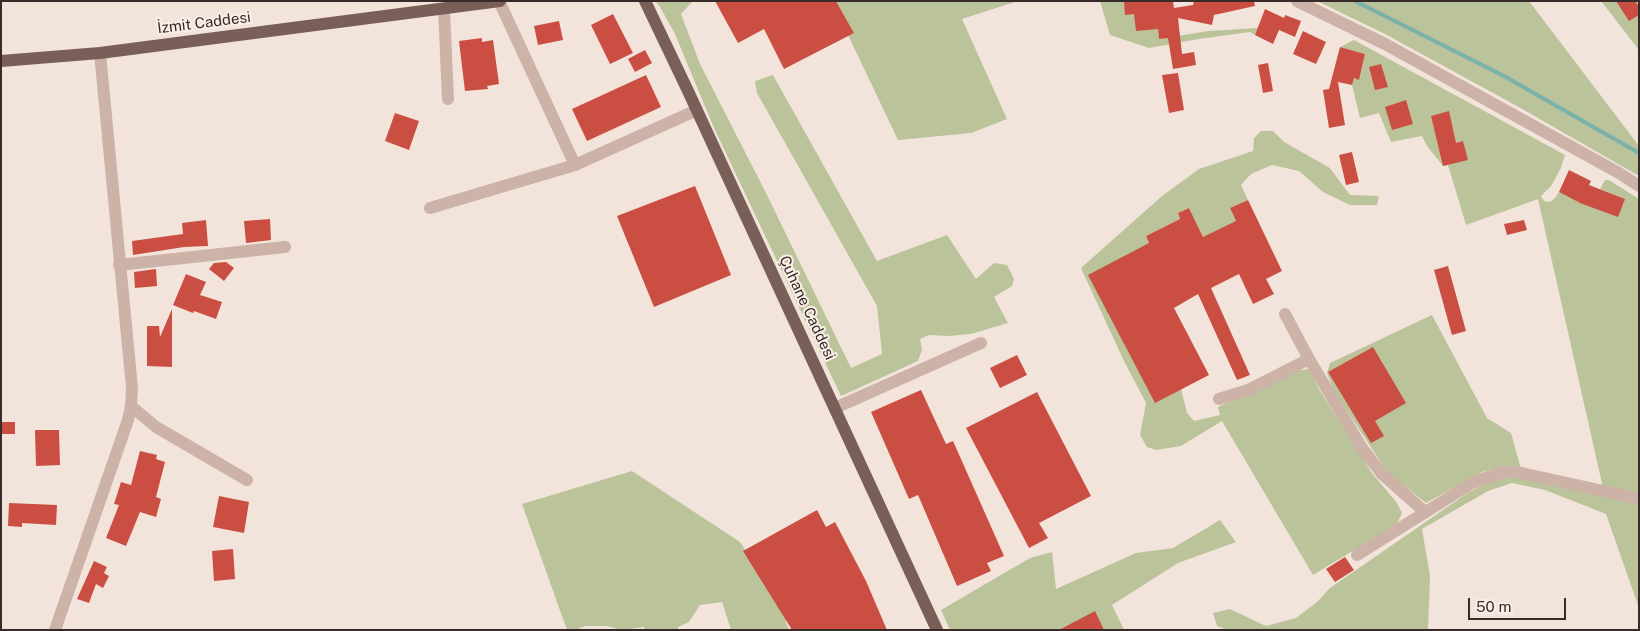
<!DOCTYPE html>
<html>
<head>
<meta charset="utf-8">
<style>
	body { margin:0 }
	#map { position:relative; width:1640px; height:631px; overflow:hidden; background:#f3e4db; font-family:"Public Sans",sans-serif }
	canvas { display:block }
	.frame { position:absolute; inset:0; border:2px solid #382a28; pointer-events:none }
	.scale { position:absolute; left:1468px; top:598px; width:98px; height:22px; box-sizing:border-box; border:2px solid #382a28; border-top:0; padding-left:6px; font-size:15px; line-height:18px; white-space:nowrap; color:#382a28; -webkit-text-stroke:4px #faefe8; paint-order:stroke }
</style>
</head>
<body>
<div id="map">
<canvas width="1640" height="631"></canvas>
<div class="frame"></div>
<div class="scale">50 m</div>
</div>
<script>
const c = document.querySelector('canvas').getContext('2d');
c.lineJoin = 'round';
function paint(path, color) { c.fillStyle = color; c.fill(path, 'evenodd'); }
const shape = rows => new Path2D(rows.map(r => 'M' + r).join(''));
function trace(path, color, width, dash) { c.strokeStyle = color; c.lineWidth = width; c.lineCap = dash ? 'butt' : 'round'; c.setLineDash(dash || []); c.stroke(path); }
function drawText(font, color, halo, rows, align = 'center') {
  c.font = font + ' "Public Sans",sans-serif'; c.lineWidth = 4; c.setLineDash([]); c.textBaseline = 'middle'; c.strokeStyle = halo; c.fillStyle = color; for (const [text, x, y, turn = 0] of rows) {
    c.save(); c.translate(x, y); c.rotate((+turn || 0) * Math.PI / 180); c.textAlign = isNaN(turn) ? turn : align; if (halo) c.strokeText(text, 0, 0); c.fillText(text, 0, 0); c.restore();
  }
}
paint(shape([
	[655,1,693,1,681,14,700,64,766,193,851,368,882,354,877,306,757,93,755,81,773,75,877,261,947,235,976,279,994,263,1007,265,1014,279,1012,286,994,297,1008,323,971,334,948,336,929,335,920,339,922,350,918,361,841,396,714,128,675,34,660,7],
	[836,1,1018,1,962,19,1007,119,971,133,898,140,848,35,854,33],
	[1100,1,1155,1,1159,39,1208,31,1258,28,1255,35,1250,32,1199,39,1149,48,1110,35],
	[1317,1,1529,1,1639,146,1639,176,1517,106,1385,34],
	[1601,1,1639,1,1639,50],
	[1354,40,1565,155,1561,168,1551,186,1541,196,1544,201,1550,202,1555,198,1559,192,1580,203,1625,199,1600,189,1605,180,1609,180,1639,199,1639,494,1603,488,1538,199,1466,225,1448,165,1443,166,1427,146,1422,136,1391,142,1379,113,1360,118,1352,85,1354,78,1359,79,1365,54,1340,47],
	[1261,131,1273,131,1284,142,1330,168,1350,195,1379,196,1377,205,1350,205,1323,192,1299,171,1272,165,1251,174,1241,185,1248,200,1230,208,1236,221,1224,281,1189,208,1178,213,1180,219,1146,236,1149,243,1142,247,1120,336,1155,402,1181,389,1187,413,1194,421,1220,415,1218,407,1294,371,1309,369,1319,389,1372,473,1397,503,1402,513,1397,524,1313,575,1222,421,1181,446,1156,450,1147,447,1140,435,1146,403,1123,359,1081,268,1162,196,1199,169,1253,151,1254,138],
	[1432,315,1487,418,1511,433,1521,469,1497,468,1482,472,1426,503,1388,473,1334,391,1327,373,1330,363],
	[632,471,740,542,779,602,789,630,731,630,722,602,700,605,689,622,678,627,678,630,645,630,644,627,621,630,607,626,586,626,575,630,567,630,522,504],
	[1512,476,1639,504,1639,608,1606,514,1545,490,1512,483,1488,491,1422,529,1430,576,1428,630,1227,630,1217,626,1213,613,1230,609,1266,626,1296,618,1317,602,1330,588,1469,492,1495,479],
	[1220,520,1236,542,1178,563,1112,605,1124,630,950,630,941,610,1030,558,1052,552,1056,589,1136,553,1173,548]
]), '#bbc39b');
trace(shape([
	[1355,1,1504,76,1639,153]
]), '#79b1ab', 4);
paint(shape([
	[715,1,836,1,854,33,784,69,764,29,738,43],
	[1124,1,1173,1,1174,8,1193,5,1194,1,1254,1,1255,6,1214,15,1212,25,1178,18,1182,54,1194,52,1196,65,1173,69,1168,38,1159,39,1158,29,1136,31,1134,14,1125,15],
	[1616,1,1635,1,1639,7,1639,15,1629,21],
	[1265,9,1284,18,1285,15,1301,21,1295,37,1279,30,1273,44,1255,35],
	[613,14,633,53,610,64,591,25],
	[559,21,563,40,538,45,534,26],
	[1303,31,1326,42,1316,64,1293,54],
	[482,38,482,42,493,40,499,84,487,86,488,89,465,91,459,41],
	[1340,47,1365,54,1359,80,1354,78,1352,85,1338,82,1345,125,1329,128,1323,90,1329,89],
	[645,50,652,63,635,72,628,59],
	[1268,63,1273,91,1263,93,1258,65],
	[1381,64,1388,87,1375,90,1369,67],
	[1178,73,1184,110,1169,113,1162,75],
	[646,75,661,107,587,141,572,109],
	[1406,100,1413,124,1392,130,1385,107],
	[1449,111,1456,143,1463,141,1468,160,1443,166,1431,116],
	[395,113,419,121,409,150,385,141],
	[1352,152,1359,182,1346,185,1339,155],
	[1569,170,1591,181,1589,185,1625,199,1618,217,1580,203,1559,192],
	[695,186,731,275,654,307,617,216],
	[1248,200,1282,271,1266,279,1274,294,1253,304,1239,274,1211,288,1250,375,1237,380,1198,294,1174,308,1209,375,1155,403,1088,275,1149,243,1146,236,1180,219,1178,213,1189,208,1203,237,1236,221,1230,208],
	[270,219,271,240,246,243,244,221],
	[206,220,208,246,184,247,133,255,132,241,183,234,182,223],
	[1524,220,1527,230,1507,235,1504,224],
	[226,262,234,268,224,281,209,269,214,263],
	[1448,266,1466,331,1452,335,1434,270],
	[156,269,157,286,135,288,134,272],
	[186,274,206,282,200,295,222,302,216,319,194,311,193,313,173,305],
	[172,309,172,367,147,366,147,326,159,326,160,337],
	[1373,347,1406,403,1375,421,1384,436,1371,443,1328,372],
	[1017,355,1027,375,1000,388,990,368],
	[921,390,946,444,953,441,1004,556,987,563,991,571,957,586,918,495,909,499,871,412],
	[1037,392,1091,496,1039,523,1048,538,1029,548,966,428],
	[1,422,15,422,15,434,1,434],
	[35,430,59,430,60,465,36,466],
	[140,451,157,455,156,459,165,462,156,497,161,499,156,517,140,512,126,546,106,538,119,505,114,504,121,482,131,485],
	[219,496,249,502,244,533,213,527],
	[9,503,57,505,56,525,22,523,22,527,8,526],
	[817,510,826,527,835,522,866,581,887,630,792,630,743,551],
	[233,549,235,579,214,581,212,551],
	[1345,557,1354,570,1335,582,1326,569],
	[94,561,107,567,104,573,109,576,103,588,96,584,89,603,77,599],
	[1095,611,1104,630,1059,630]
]), '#cb4e42');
trace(shape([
	[499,1,575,165],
	[1297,1,1385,44,1619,173,1639,186],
	[444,9,448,99],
	[430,208,575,165,697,110],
	[119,265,285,247],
	[1285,314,1309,359,1362,448,1382,474,1425,512],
	[1219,399,1248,390,1309,359],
	[131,406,156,427,247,480],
	[835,408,981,343],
	[1357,555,1472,483,1502,472,1517,472,1639,499],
	[55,630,128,420,131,406,132,388,100,53]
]), '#ccb2a7', 12);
trace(shape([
	[645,1,688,91,937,630],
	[1,61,100,53,500,1]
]), '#7a5e58', 12);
drawText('15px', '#382a28', '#faefe8', [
	["İzmit Caddesi",204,23,-7],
	["Çuhane Caddesi",807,308,65]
]);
</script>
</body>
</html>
